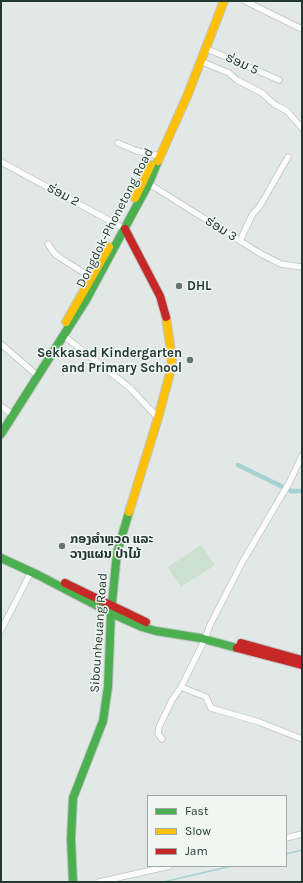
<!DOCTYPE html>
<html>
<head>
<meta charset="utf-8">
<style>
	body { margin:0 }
	#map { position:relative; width:303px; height:883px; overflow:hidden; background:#e2e8e5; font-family:Karla,sans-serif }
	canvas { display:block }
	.frame { position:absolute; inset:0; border:2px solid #223830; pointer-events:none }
	.legend { position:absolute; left:147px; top:795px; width:140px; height:72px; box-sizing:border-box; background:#f0f7f2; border:1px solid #9eaba4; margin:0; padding:5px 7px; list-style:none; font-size:12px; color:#223830 }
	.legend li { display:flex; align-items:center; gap:8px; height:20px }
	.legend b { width:20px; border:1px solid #9eaba4 }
</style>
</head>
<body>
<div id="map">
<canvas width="303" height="883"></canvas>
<div class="frame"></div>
<ul class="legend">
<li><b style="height:5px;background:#4caf50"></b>Fast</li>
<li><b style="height:5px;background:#ffc107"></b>Slow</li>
<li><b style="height:5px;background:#c62828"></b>Jam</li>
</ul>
</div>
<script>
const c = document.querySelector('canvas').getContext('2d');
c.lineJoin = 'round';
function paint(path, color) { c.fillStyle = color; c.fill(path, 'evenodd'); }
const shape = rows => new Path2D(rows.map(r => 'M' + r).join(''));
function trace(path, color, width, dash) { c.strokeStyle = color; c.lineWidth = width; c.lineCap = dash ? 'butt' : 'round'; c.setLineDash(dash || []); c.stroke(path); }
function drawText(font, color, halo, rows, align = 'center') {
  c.font = font + ' Karla,"Noto Sans Lao",sans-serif'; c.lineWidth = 3; c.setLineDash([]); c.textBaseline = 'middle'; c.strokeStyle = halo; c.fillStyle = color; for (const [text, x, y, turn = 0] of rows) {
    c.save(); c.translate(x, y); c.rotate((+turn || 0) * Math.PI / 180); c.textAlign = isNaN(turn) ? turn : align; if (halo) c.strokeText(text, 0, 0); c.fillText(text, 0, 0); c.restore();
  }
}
paint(shape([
	[201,545,215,565,181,587,168,567]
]), '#cce0d0');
trace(shape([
	[286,854,302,850],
	[163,882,232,866]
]), '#a5d2d3', 1.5);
trace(shape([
	[238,465,291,491,302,491]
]), '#a5d2d3', 4.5);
const street = shape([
	[245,1,302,29],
	[205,48,279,80],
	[200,61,229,73,237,80,262,93,274,104,287,111,302,128],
	[118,143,137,151,156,155],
	[1,162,125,229],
	[146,182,261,254,281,264,302,267],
	[240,241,252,215,260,206,288,157],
	[48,244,54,253,59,257,92,278],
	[64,336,130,388,158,418],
	[1,344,38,376],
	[1,406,13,415],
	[302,456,289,483,243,561,210,625,205,639,181,687,206,697,211,708,259,722,302,739],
	[1,630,31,572],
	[162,739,158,734,159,727,172,700,181,687],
	[286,838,302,834],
	[99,882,170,866]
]);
const fast = shape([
	[1,434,86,300,149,183,158,161],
	[1,558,38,575,111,613,142,627,156,631,200,638,237,648],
	[73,882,71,839,73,798,103,721,108,687,111,613,117,553,129,512]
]);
const slow = shape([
	[158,161,188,94,224,1],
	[135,198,151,165],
	[66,322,109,247],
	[129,512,158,418,170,373,172,359,166,317]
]);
const jam = shape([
	[125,229,160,296,166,317],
	[65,583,146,622],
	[241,643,302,660],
	[237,648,302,665]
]);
trace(street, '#bfc4c2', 7);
trace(fast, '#bec5c2', 10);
trace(slow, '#bec5c2', 10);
trace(jam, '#bec5c2', 10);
trace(street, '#fbfcfb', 5.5);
trace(fast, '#4caf50', 8);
trace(slow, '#ffc107', 8);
trace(jam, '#c62828', 8);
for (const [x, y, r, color] of [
	[179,286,4,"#65766f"],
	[190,360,4,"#65766f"],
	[62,546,4,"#65766f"]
]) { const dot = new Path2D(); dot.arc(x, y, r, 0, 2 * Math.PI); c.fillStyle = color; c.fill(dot); trace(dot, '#f0f7f2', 1.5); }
drawText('13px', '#223830', '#f0f7f2', [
	["ຮ່ອມ 5",242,64,24],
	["ຮ່ອມ 2",63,195,28],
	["Dongdok-Phonetong Road",115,218,-63],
	["ຮ່ອມ 3",221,229,32],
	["Sibounheuang Road",99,633,-86]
]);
drawText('bold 13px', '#223830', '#f0f7f2', [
	["DHL",187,286],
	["Sekkasad Kindergarten",182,353,"right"],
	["and Primary School",182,368,"right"],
	["ກອງສໍາຫຼວດ ແລະ",70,539],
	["ວາງແຜນ ປ່າໄມ້",70,554]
], 'left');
</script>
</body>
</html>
